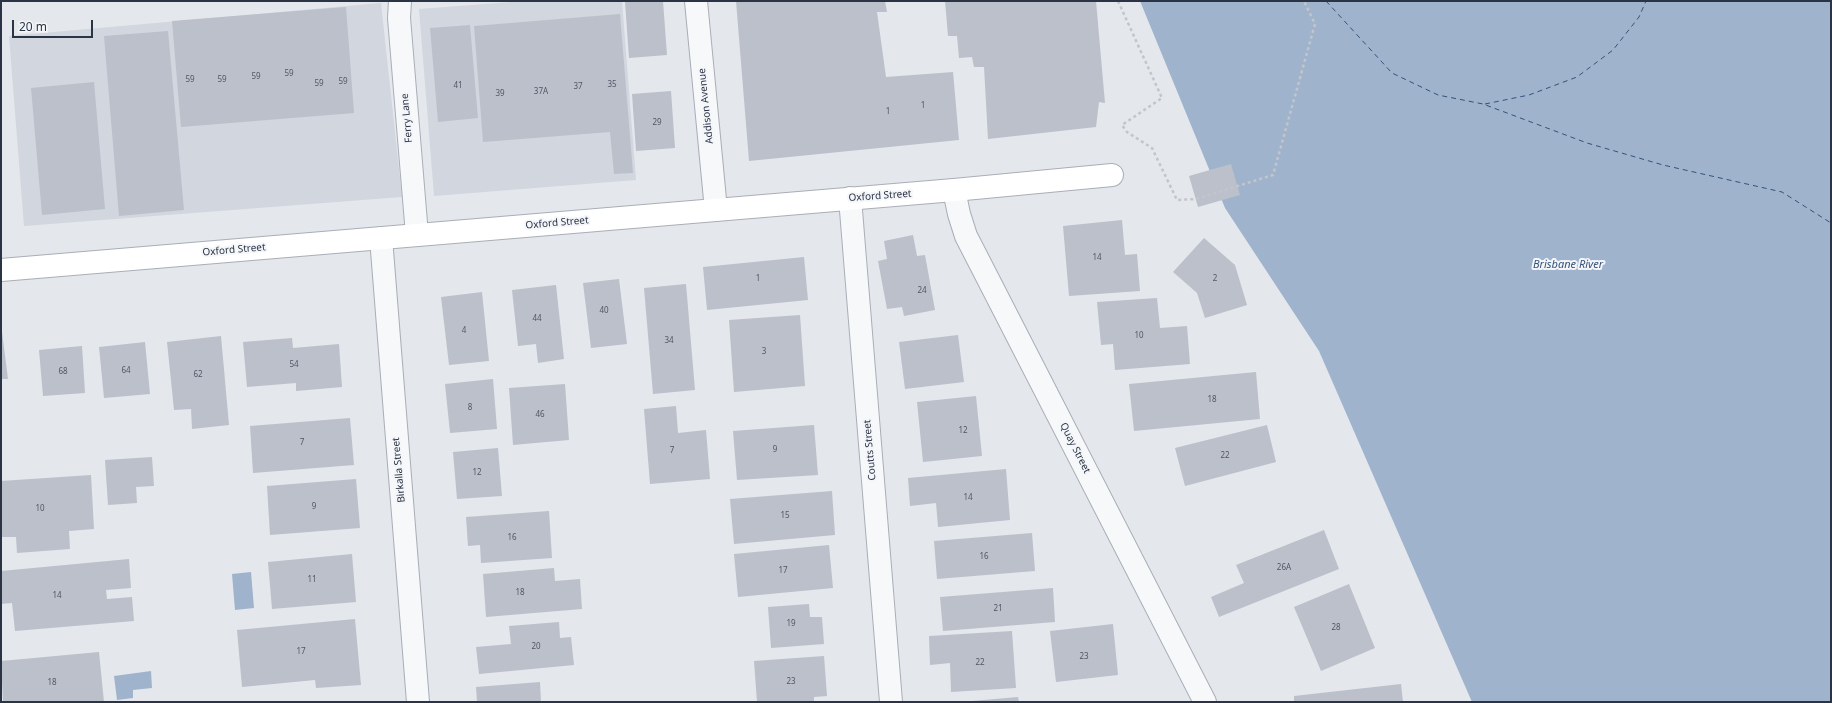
<!DOCTYPE html>
<html>
<head>
<meta charset="utf-8">
<style>
	body { margin:0 }
	#map { position:relative; width:1832px; height:703px; overflow:hidden; background:#e4e7ec; font-family:"Noto Sans",sans-serif }
	canvas { display:block }
	.frame { position:absolute; inset:0; border:2px solid #2b3445; pointer-events:none }
	.scale { position:absolute; left:12px; top:20px; width:81px; height:18px; box-sizing:border-box; border:2px solid #2b3445; border-top:0; padding-left:5px; font-size:12px; line-height:14px; white-space:nowrap; color:#2b3445; -webkit-text-stroke:3px #f4f6f9; paint-order:stroke }
</style>
</head>
<body>
<div id="map">
<canvas width="1832" height="703"></canvas>
<div class="frame"></div>
<div class="scale">20 m</div>
</div>
<script>
const c = document.querySelector('canvas').getContext('2d');
c.lineJoin = 'round';
function paint(path, color) { c.fillStyle = color; c.fill(path, 'evenodd'); }
const shape = rows => new Path2D(rows.map(r => 'M' + r).join(''));
function trace(path, color, width, dash) { c.strokeStyle = color; c.lineWidth = width; c.lineCap = dash ? 'butt' : 'round'; c.setLineDash(dash || []); c.stroke(path); }
function drawText(font, color, halo, rows, align = 'center') {
  c.font = font + ' "Noto Sans",sans-serif'; c.lineWidth = 4; c.setLineDash([]); c.textBaseline = 'middle'; c.strokeStyle = halo; c.fillStyle = color; for (const [text, x, y, turn = 0] of rows) {
    c.save(); c.translate(x, y); c.rotate((+turn || 0) * Math.PI / 180); c.textAlign = isNaN(turn) ? turn : align; if (halo) c.strokeText(text, 0, 0); c.fillText(text, 0, 0); c.restore();
  }
}
paint(shape([
	[525,1,622,1,636,180,434,196,419,9],
	[381,3,402,197,24,226,9,36]
]), '#d2d6de');
paint(shape([
	[1140,1,1831,1,1831,702,1472,702,1319,351,1225,208],
	[251,572,254,608,235,610,232,574],
	[151,671,152,688,133,690,133,698,117,700,114,676]
]), '#9fb4cc');
trace(shape([
	[1326,1,1392,73,1438,95,1483,104,1587,143,1663,165,1782,192,1831,223],
	[1485,104,1529,95,1577,77,1613,50,1639,17,1646,1]
]), '#34527a', 1, [5, 4]);
paint(shape([
	[641,1,663,1,667,55,629,58,625,2],
	[736,1,885,1,887,12,877,12,886,77,953,72,959,140,749,161],
	[945,1,1096,1,1105,103,1099,102,1096,127,988,139,984,67,974,67,972,57,959,58,957,36,948,36],
	[346,7,354,113,181,127,172,21],
	[620,14,633,173,614,174,610,132,483,142,474,26],
	[470,25,478,118,438,122,430,28],
	[168,31,184,210,119,216,104,36],
	[94,82,105,209,42,215,31,88],
	[671,91,675,148,636,151,632,94],
	[1231,164,1240,195,1198,207,1189,176],
	[1122,220,1125,255,1137,254,1140,291,1069,296,1063,226],
	[913,235,917,256,925,255,935,310,904,316,902,307,887,309,878,261,887,259,884,241],
	[1204,238,1235,265,1247,305,1205,318,1197,293,1173,272],
	[804,257,808,300,707,310,703,267],
	[619,279,627,344,591,348,583,283],
	[686,284,695,390,653,394,644,288],
	[556,285,564,359,538,363,536,344,518,346,512,290],
	[482,292,489,361,449,365,441,297],
	[1157,298,1160,328,1187,326,1190,364,1115,370,1113,344,1101,345,1097,302],
	[800,315,805,386,734,392,729,320],
	[1,324,8,379,1,379],
	[958,335,964,382,905,389,899,342],
	[221,336,229,425,192,429,191,409,174,410,167,342],
	[292,338,293,348,339,344,342,387,296,391,296,383,247,387,243,342],
	[145,342,150,394,104,398,99,347],
	[82,346,85,393,43,396,39,350],
	[1256,372,1260,419,1134,431,1129,384],
	[493,379,497,429,450,433,445,384],
	[565,384,569,440,513,445,509,388],
	[976,396,982,456,923,462,917,402],
	[676,406,678,433,706,430,710,479,650,484,644,409],
	[350,418,354,465,253,473,250,426],
	[814,425,818,475,737,480,733,431],
	[1267,425,1276,462,1185,486,1175,448],
	[498,448,502,496,457,499,453,452],
	[152,457,154,486,136,487,137,503,108,505,105,460],
	[1006,469,1010,520,938,527,936,503,910,506,908,478],
	[91,475,94,529,69,531,70,549,17,553,16,537,1,537,1,481],
	[356,479,360,528,270,535,267,486],
	[832,491,835,535,734,544,730,499],
	[549,511,552,558,481,563,480,545,468,546,466,517],
	[1324,530,1339,569,1219,617,1211,597,1244,583,1236,565],
	[1032,533,1035,571,937,579,934,541],
	[829,545,833,588,738,597,734,554],
	[352,554,356,602,272,609,268,562],
	[129,559,131,588,106,590,107,599,132,597,134,621,15,631,12,603,1,604,1,571],
	[554,568,555,581,580,579,582,609,486,617,483,574],
	[1349,584,1375,648,1321,671,1294,607],
	[1053,588,1055,622,943,631,940,597],
	[809,604,810,617,822,617,824,644,771,648,768,607],
	[355,619,361,685,316,688,315,680,242,687,237,630],
	[559,622,560,638,571,637,574,665,479,674,476,647,511,644,509,626],
	[1113,624,1118,675,1056,682,1050,631],
	[1012,631,1016,688,951,692,950,663,930,665,929,636],
	[99,652,104,702,3,702,1,661],
	[824,656,827,696,814,697,814,702,757,702,754,661],
	[540,682,541,702,477,702,476,687],
	[1401,684,1403,702,1294,702,1294,696],
	[1018,697,1019,702,972,702,972,701]
]), '#bbc0ca');
const street = shape([
	[400,1,399,18,417,235],
	[696,1,716,210],
	[954,190,959,214,966,236,1205,702],
	[850,198,891,702],
	[381,238,418,702]
]);
const secondary = shape([
	[1,270,954,190,1112,175]
]);
trace(street, '#a9aeb7', 24);
trace(secondary, '#a9aeb7', 24);
trace(shape([
	[1118,1,1162,98,1122,125,1127,132,1152,148,1177,200,1196,199,1273,175,1315,24,1304,1]
]), '#c2c5cb', 2.5, [3, 3]);
trace(street, '#f7f8fa', 22);
trace(secondary, '#fff', 22);
drawText('8px', '#4f5766', null, [
	["59",289,74],
	["59",256,77],
	["59",190,80],
	["59",222,80],
	["59",343,82],
	["59",319,84],
	["35",612,85],
	["41",458,86],
	["37",578,87],
	["37A",541,92],
	["39",500,94],
	["1",923,106],
	["1",888,112],
	["29",657,123],
	["14",1097,258],
	["1",758,279],
	["2",1215,279],
	["24",922,291],
	["40",604,311],
	["44",537,319],
	["4",464,331],
	["10",1139,336],
	["34",669,341],
	["3",764,352],
	["54",294,365],
	["64",126,371],
	["68",63,372],
	["62",198,375],
	["18",1212,400],
	["8",470,408],
	["46",540,415],
	["12",963,431],
	["7",302,443],
	["9",775,450],
	["7",672,451],
	["22",1225,456],
	["12",477,473],
	["14",968,498],
	["9",314,507],
	["10",40,509],
	["15",785,516],
	["16",512,538],
	["16",984,557],
	["26A",1284,568],
	["17",783,571],
	["11",312,580],
	["18",520,593],
	["14",57,596],
	["21",998,609],
	["19",791,624],
	["28",1336,628],
	["20",536,647],
	["17",301,652],
	["23",1084,657],
	["22",980,663],
	["23",791,682],
	["18",52,683]
]);
drawText('10px', '#2b3445', '#f4f6f9', [
	["Addison Avenue",706,106,-96],
	["Ferry Lane",407,118,-95],
	["Oxford Street",880,196,-4],
	["Oxford Street",557,223,-5],
	["Oxford Street",234,250,-5],
	["Quay Street",1075,448,63],
	["Coutts Street",870,450,-95],
	["Birkalla Street",399,470,-95]
]);
drawText('italic 11px', '#34527a', '#f4f6f9', [
	["Brisbane River",1568,265]
]);
</script>
</body>
</html>
